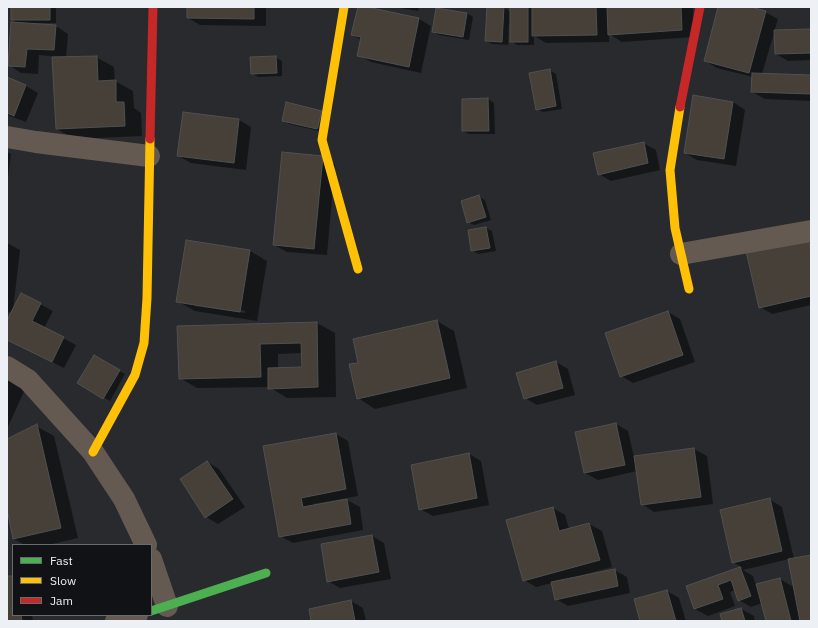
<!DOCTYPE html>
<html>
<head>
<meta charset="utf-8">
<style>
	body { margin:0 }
	#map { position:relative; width:818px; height:628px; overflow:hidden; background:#282a2d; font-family:"IBM Plex Sans",sans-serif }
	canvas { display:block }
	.frame { position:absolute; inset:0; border:8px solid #edf0f4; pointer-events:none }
	.legend { position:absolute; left:12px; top:544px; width:140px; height:72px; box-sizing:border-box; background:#101215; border:1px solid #686b6e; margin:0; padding:5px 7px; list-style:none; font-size:12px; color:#edf0f4 }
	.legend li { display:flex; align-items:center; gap:8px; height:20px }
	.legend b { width:20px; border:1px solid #686b6e }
</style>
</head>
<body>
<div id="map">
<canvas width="818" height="628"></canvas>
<div class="frame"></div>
<ul class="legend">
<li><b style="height:5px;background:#4caf50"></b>Fast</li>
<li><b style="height:5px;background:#ffc107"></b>Slow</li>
<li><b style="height:5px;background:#c62828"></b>Jam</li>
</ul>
</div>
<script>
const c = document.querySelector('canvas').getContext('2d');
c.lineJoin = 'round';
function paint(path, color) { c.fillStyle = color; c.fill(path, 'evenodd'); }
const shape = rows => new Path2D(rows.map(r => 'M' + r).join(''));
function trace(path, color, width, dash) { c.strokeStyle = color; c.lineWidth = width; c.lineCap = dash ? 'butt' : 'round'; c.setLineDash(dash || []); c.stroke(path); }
paint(shape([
	[12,7,56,7,56,23,31,23,31,25,56,26,68,34,66,58,96,57,114,67,115,81,133,91,134,108,141,113,142,136,74,139,57,129,62,57,39,55,38,74,21,73,9,65,19,24,12,20],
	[188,7,266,7,266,26,200,25,188,18],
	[359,7,419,19,431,26,421,73,371,62,359,55,362,40,352,35],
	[394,7,419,7,418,11],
	[511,7,693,7,694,37,622,42,609,34,609,42,546,43,534,36,534,45,517,45,511,41,511,23,509,23,508,45,492,44,486,41,504,8,511,12],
	[719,7,747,7,765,12,778,19,762,74,811,76,811,101,765,99,752,92,753,77,717,68,705,61],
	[437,9,467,13,473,17,469,40,439,35,433,32],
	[811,30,811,60,788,61,776,54],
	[275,57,282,61,282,76,258,77,252,73],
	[549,70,556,74,562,109,543,112,537,109],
	[7,78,26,86,38,93,26,122,7,115],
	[694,96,733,102,745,110,736,166,697,160,685,153],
	[488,99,494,103,495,134,469,134,463,131],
	[287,103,323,132,289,124,283,120],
	[184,113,239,120,251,127,246,170,191,163,178,156],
	[643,143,656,150,660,170,611,181,599,174],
	[7,152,11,154,7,186],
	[283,153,335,164,327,255,287,252,274,245],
	[479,197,485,200,491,220,474,225,468,222],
	[486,228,492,231,496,251,478,254,472,250],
	[811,237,811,305,772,314,760,307],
	[7,243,20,250,13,310,21,294,53,311,44,328,76,345,64,368,7,340,7,322,12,313,7,312],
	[250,251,267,261,257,321,195,311,177,301],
	[194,303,245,311,245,313,194,306],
	[668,312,680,319,695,362,633,383,621,376],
	[437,321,454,331,467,388,375,409,358,398,359,363],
	[317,323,335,333,336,397,287,398,269,387,197,388,180,378,178,327],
	[302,353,303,368,278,368,278,354],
	[94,357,125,374,110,401,79,383],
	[556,362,568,369,575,395,537,405,525,398],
	[7,374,27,385,7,429],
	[616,424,628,431,634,457,694,449,707,456,713,504,654,512,642,504,637,471,598,480,585,473],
	[36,426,54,436,78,538,48,545,25,545,14,539,7,504,7,440],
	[336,434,348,441,358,496,313,504,313,507,347,500,360,507,363,530,293,543,280,536],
	[469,454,481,461,489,505,433,516,420,509],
	[207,462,219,469,245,507,218,524,206,517],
	[769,499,782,507,794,559,811,556,811,621,767,621,762,603,751,607,739,600,735,590,730,592,735,606,708,616,695,609,687,587,743,568,733,562],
	[789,559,795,588,780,579,756,585,753,576,743,570],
	[553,508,565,515,569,529,589,524,602,531,612,567,582,575,583,577,614,570,627,577,630,593,568,606,556,599,552,583,536,587,524,580],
	[372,536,384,543,391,579,340,588,328,581],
	[7,577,13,577,13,615,32,615,33,621,7,621],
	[667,591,679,598,686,621,641,621],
	[351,601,363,608,366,621,312,621],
	[741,609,754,616,755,621,723,621,721,614]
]), '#0007');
const building = shape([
	[11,7,50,7,50,20,11,20,11,7],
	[187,7,254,7,254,19,187,18,187,7],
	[358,7,367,7,419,18,409,67,357,56,361,37,351,35,358,7],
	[487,7,504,7,502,42,485,41,487,7],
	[510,7,528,7,528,42,510,42,510,7],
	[532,7,596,7,597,35,532,36,532,7],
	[607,7,681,7,682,30,608,35,607,7],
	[718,7,751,7,766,11,749,73,704,61,718,7],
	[436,8,467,13,463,37,432,32,436,8],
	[11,22,56,25,54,50,27,49,25,67,8,66,11,22],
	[811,29,811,53,775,54,774,30,811,29],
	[97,56,98,81,116,80,116,102,124,102,125,126,56,129,52,57,97,56],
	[276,56,277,73,251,74,250,57,276,56],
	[550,69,556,106,536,110,529,73,550,69],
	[752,73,811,75,811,94,751,92,752,73],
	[7,77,26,85,14,116,7,113,7,77],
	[693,95,733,102,724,159,684,153,693,95],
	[488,98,489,131,462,131,462,99,488,98],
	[286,102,322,111,317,129,282,121,286,102],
	[183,112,239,119,234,163,177,156,183,112],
	[644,142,648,163,598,175,593,153,644,142],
	[282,152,323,156,314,249,273,245,282,152],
	[479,195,486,217,467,223,461,201,479,195],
	[486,227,490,248,471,251,468,230,486,227],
	[807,233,811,252,811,296,759,308,745,247,807,233],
	[186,240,250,250,240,312,176,302,186,240],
	[21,293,41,303,32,321,64,337,52,362,7,340,7,320,21,293],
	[668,311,683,355,620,377,605,333,668,311],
	[437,320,450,378,357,399,349,364,358,363,353,339,437,320],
	[317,322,318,387,268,389,268,368,302,367,301,343,260,344,261,377,179,379,177,326,317,322],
	[94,355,120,370,103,399,77,383,94,355],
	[556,361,563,388,524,399,516,373,556,361],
	[616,423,625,465,584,473,575,432,616,423],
	[37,424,61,528,13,539,7,509,7,439,37,424],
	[336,433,346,489,301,498,303,507,347,499,351,524,279,537,263,446,336,433],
	[694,448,701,497,641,505,634,456,694,448],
	[469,453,477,498,419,510,411,465,469,453],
	[207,461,233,499,205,518,180,479,207,461],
	[770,498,782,551,732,563,720,510,770,498],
	[553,507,559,531,589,523,600,560,523,581,506,520,553,507],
	[372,535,379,572,327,582,321,544,372,535],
	[811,555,811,620,800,621,788,559,811,555],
	[740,567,751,596,738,601,731,580,718,585,723,599,694,609,686,586,740,567],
	[615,569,618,586,555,600,551,582,615,569],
	[7,576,13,576,13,615,21,615,22,621,7,621,7,576],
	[780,578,791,621,766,621,756,584,780,578],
	[667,590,676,621,640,621,634,599,667,590],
	[351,600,355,621,311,621,309,609,351,600],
	[741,608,745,621,722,621,720,614,741,608]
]);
paint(building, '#464039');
trace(building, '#505051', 1);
trace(shape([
	[7,137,36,142,149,156],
	[681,254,811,231],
	[7,367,28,380,93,452,124,499,146,545],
	[151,559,167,606],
	[116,621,137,615]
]), '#655a52', 22);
trace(shape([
	[151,611,266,573]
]), '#4caf50', 9);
trace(shape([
	[344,7,322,140,358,269],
	[680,107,670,170,675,228,689,289],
	[93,452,135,375,144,343,147,298,150,139]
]), '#ffc107', 9);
trace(shape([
	[680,107,700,7],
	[150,139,153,7]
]), '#c62828', 9);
</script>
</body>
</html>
